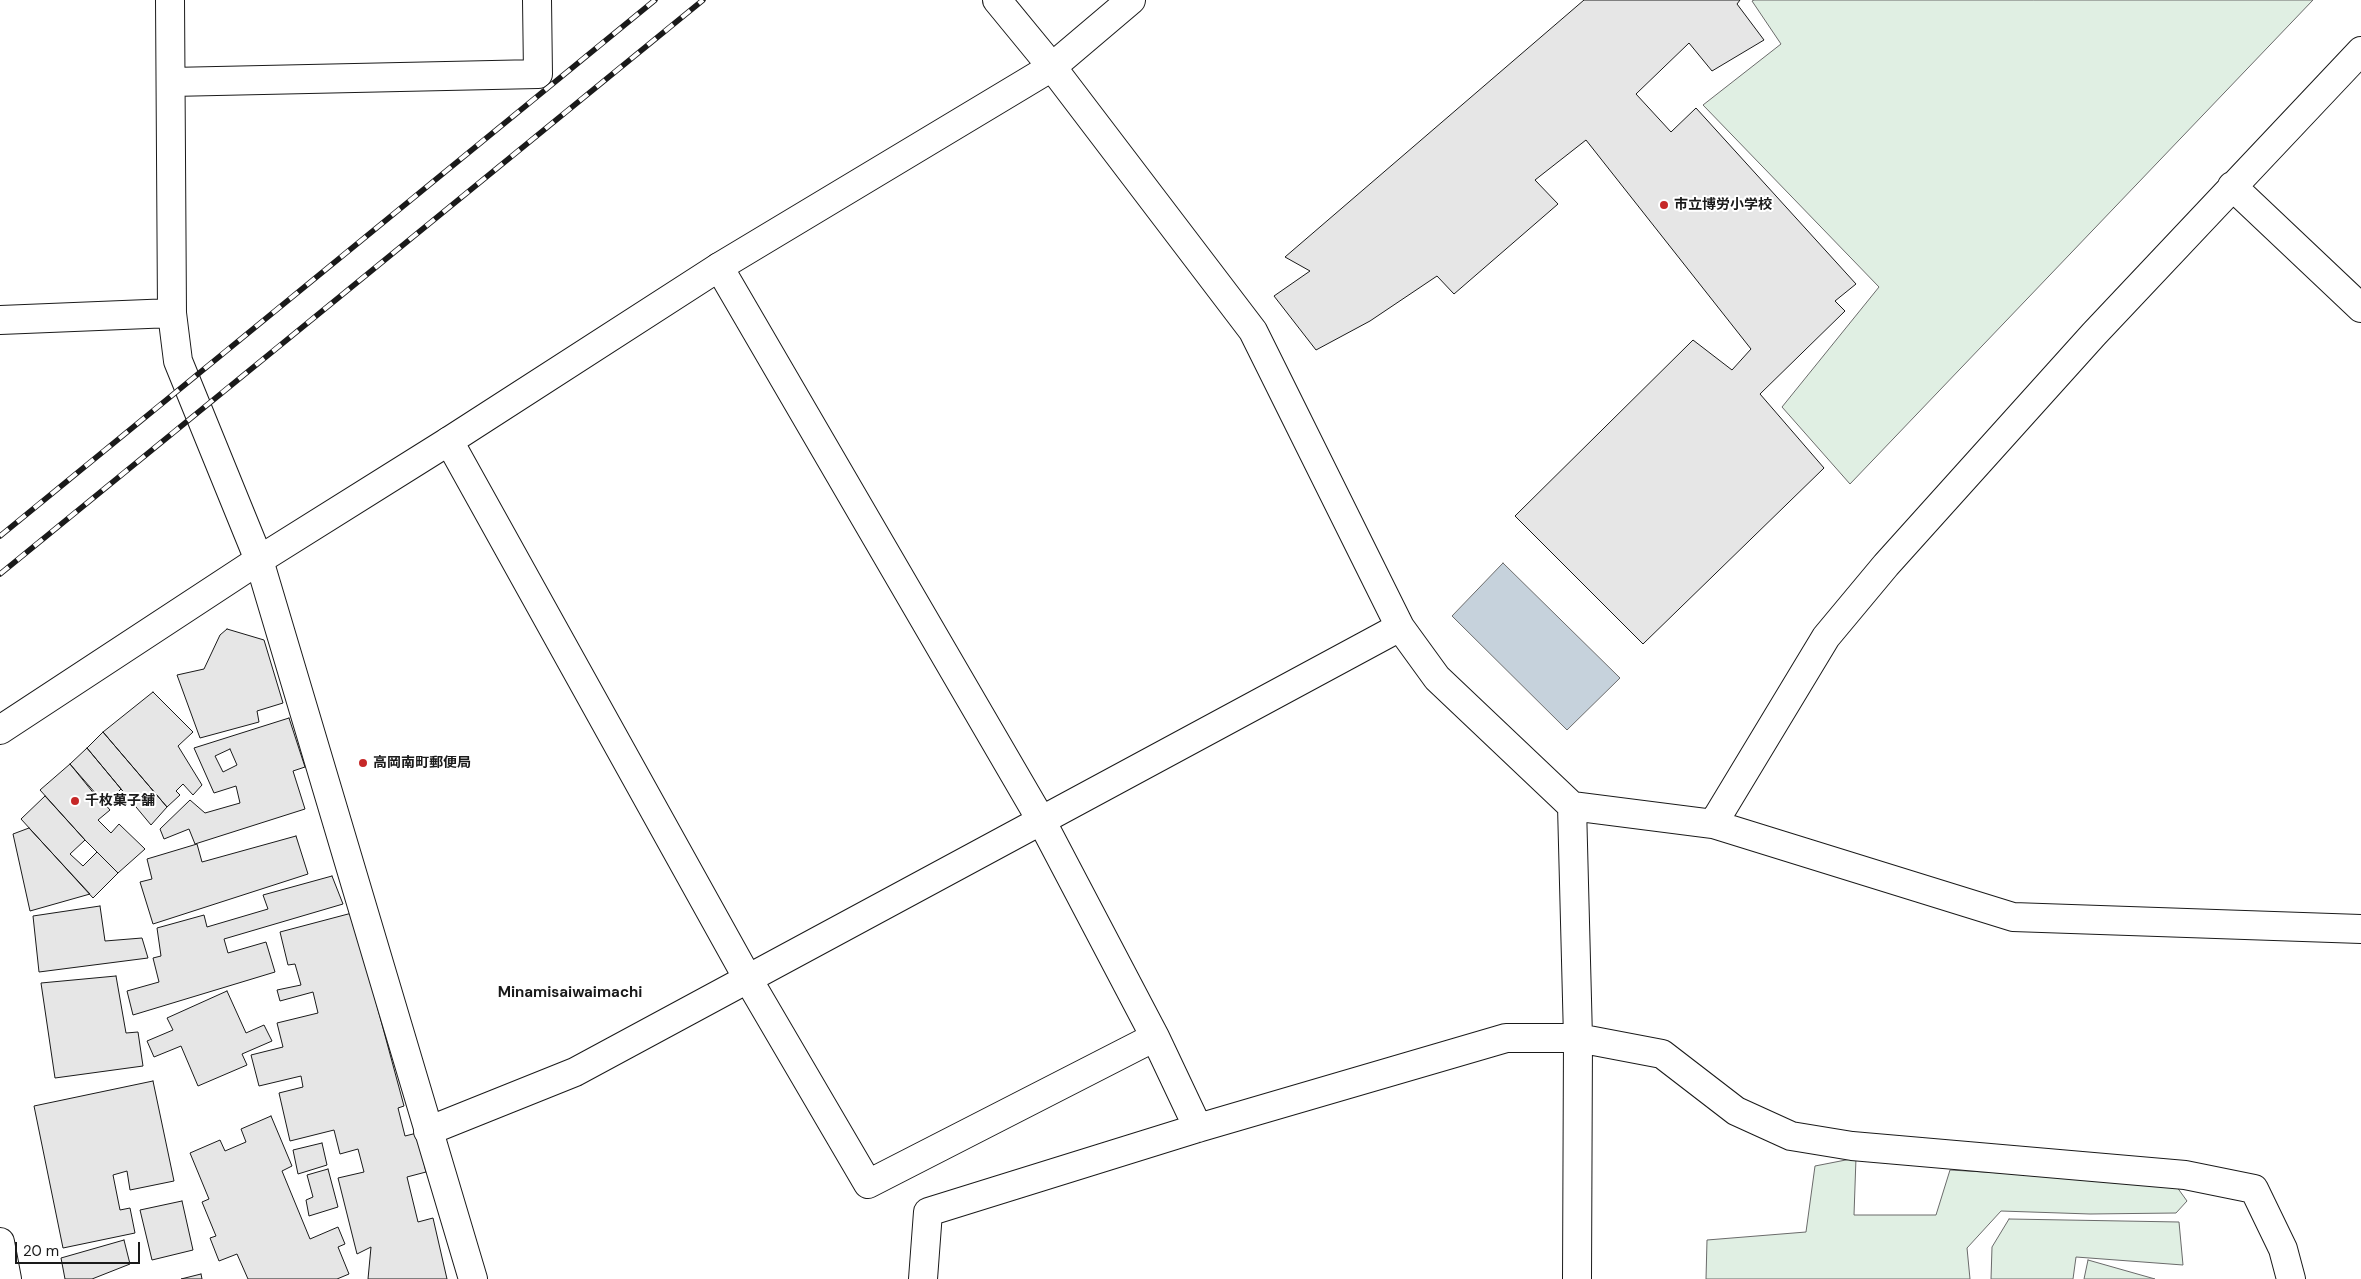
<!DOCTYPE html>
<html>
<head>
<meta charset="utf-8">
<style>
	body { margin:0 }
	#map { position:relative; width:2361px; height:1279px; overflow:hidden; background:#fff; font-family:"DM Sans",sans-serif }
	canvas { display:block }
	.scale { position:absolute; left:15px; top:1242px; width:125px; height:22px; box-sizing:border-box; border:2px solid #1a1a1a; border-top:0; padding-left:6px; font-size:15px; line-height:18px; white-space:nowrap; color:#1a1a1a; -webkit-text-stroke:4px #fff; paint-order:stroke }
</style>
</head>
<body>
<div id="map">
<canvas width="2361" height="1279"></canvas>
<div class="scale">20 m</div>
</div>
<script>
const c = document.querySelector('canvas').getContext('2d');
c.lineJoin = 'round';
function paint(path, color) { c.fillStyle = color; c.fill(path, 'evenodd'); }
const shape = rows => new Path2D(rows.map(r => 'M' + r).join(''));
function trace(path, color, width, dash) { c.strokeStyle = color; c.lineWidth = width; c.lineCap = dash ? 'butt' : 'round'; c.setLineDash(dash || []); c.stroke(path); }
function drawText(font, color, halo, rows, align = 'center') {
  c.font = font + ' "DM Sans","Noto Sans JP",sans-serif'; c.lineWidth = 4; c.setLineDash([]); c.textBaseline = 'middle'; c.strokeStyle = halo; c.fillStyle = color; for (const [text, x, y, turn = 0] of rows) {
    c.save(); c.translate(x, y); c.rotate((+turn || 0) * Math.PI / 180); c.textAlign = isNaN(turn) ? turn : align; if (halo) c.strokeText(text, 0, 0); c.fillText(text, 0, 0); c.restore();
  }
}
const green = shape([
	[1754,0,2313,0,1850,484,1782,407,1879,287,1703,105,1781,44,1752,1,1754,0],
	[1856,1158,1854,1215,1936,1215,1950,1170,2174,1183,2187,1201,2176,1213,2090,1214,2001,1211,1967,1248,1970,1279,1706,1279,1707,1240,1806,1232,1815,1166,1856,1158],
	[2009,1219,2179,1222,2183,1265,2076,1257,2073,1279,1991,1279,1992,1247,2009,1219],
	[2088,1260,2155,1279,2084,1279,2088,1260]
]);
paint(green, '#e0efe3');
trace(green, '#6a6a6a', 1);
const water = shape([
	[1503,563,1620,678,1567,730,1452,616,1503,563]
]);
paint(water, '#c6d2dc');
trace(water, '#6a6a6a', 1);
const building = shape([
	[1584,0,1740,0,1737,4,1764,40,1712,71,1689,43,1636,94,1671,132,1696,108,1856,284,1835,301,1845,311,1760,394,1824,468,1643,644,1515,516,1693,340,1732,370,1751,349,1586,140,1535,180,1558,204,1454,294,1437,276,1370,321,1316,350,1274,296,1310,271,1285,257,1584,0],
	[227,629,264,640,283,703,257,711,259,722,200,738,177,675,204,669,220,635,227,629],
	[153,692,193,732,178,746,202,785,193,795,183,784,176,791,180,795,167,807,103,732,153,692],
	[289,718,305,767,293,771,305,809,195,844,189,829,164,839,160,829,190,800,205,813,240,803,236,786,214,793,194,748,289,718],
	[230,749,237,765,223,772,215,756,230,749],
	[103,732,167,807,151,825,87,748,103,732],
	[87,748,121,789,104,806,70,764,87,748],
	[70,764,110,810,98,820,111,833,119,824,145,849,118,873,85,840,40,790,70,764],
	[45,796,85,840,70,854,83,866,97,852,118,873,93,898,21,819,45,796],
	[29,828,90,894,30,911,13,834,29,828],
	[296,836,308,874,153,924,140,882,152,879,147,859,197,844,202,862,296,836],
	[332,876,343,904,224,939,228,953,266,942,275,972,133,1015,127,991,159,982,153,958,161,956,157,928,204,915,207,927,268,909,263,895,332,876],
	[100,906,105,941,142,938,148,958,39,972,33,916,100,906],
	[352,913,404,1106,398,1108,405,1136,417,1133,426,1172,407,1177,418,1222,433,1218,447,1279,368,1279,371,1247,357,1254,338,1178,364,1172,358,1149,340,1154,334,1130,290,1141,279,1093,303,1087,301,1076,259,1086,251,1055,283,1047,277,1023,318,1013,313,992,280,1001,277,990,301,985,295,964,288,965,280,932,352,913],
	[116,976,126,1033,138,1032,143,1066,55,1078,41,983,116,976],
	[227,991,246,1033,264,1025,272,1041,242,1054,247,1065,198,1086,181,1046,154,1057,147,1041,173,1030,167,1018,227,991],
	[153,1081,174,1181,130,1190,127,1171,113,1175,120,1210,130,1208,135,1233,63,1248,34,1106,153,1081],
	[271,1116,292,1166,282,1171,310,1239,338,1227,345,1244,338,1247,349,1274,337,1279,248,1279,237,1254,219,1261,210,1238,216,1236,202,1202,209,1199,190,1153,220,1140,225,1151,246,1142,241,1129,271,1116],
	[322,1143,327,1165,298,1174,293,1150,322,1143],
	[328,1169,338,1207,309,1216,306,1200,313,1197,307,1175,328,1169],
	[182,1201,193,1250,152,1260,140,1210,182,1201],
	[124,1240,130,1264,92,1279,65,1279,61,1258,124,1240],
	[201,1274,202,1279,181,1279,201,1274]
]);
paint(building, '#e6e6e6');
trace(building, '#1a1a1a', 1);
const minor = shape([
	[170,0,172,313,178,361,259,560,473,1279],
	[997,0,1052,67,1253,331,1400,627,1437,678,1572,806,1713,824,2013,917,2361,929],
	[171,82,538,74,537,0],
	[2232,186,2361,308],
	[719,267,1041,820,1155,1037,1198,1128],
	[0,320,172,313],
	[449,441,748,979,868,1184,1155,1037],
	[1572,806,1578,1038,1577,1279],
	[1713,824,1826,637,1886,565,2094,334,2361,51],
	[428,1131,575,1072,1400,627],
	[923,1279,928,1212,1198,1128,1506,1038,1578,1038,1662,1054,1736,1111,1791,1136,1852,1146,2185,1175,2254,1189,2283,1249,2291,1279]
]);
const tertiary = shape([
	[0,730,259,560,449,441,719,267,1052,67,1131,0]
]);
const trunk = shape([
	[0,1242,7,1279]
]);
trace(minor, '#1a1a1a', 30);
trace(tertiary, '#1a1a1a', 30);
trace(trunk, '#1a1a1a', 30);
trace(minor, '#fff', 28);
trace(tertiary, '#fff', 28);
trace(trunk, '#fff', 28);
const rail = shape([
	[0,536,655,0],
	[0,574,703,0]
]);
trace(rail, '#1a1a1a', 5.5);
trace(rail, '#fff', 4, [11]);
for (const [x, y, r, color] of [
	[1664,205,5,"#c62828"],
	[363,763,5,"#c62828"],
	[75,801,5,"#c62828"]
]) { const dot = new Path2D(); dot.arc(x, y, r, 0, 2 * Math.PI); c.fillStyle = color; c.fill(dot); trace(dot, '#fff', 2); }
drawText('bold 14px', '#1a1a1a', '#fff', [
	["市立博労小学校",1674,205],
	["高岡南町郵便局",373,763],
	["千枚菓子舗",85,801]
], 'left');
drawText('bold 15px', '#1a1a1a', '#fff', [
	["Minamisaiwaimachi",570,993]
]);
</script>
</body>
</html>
